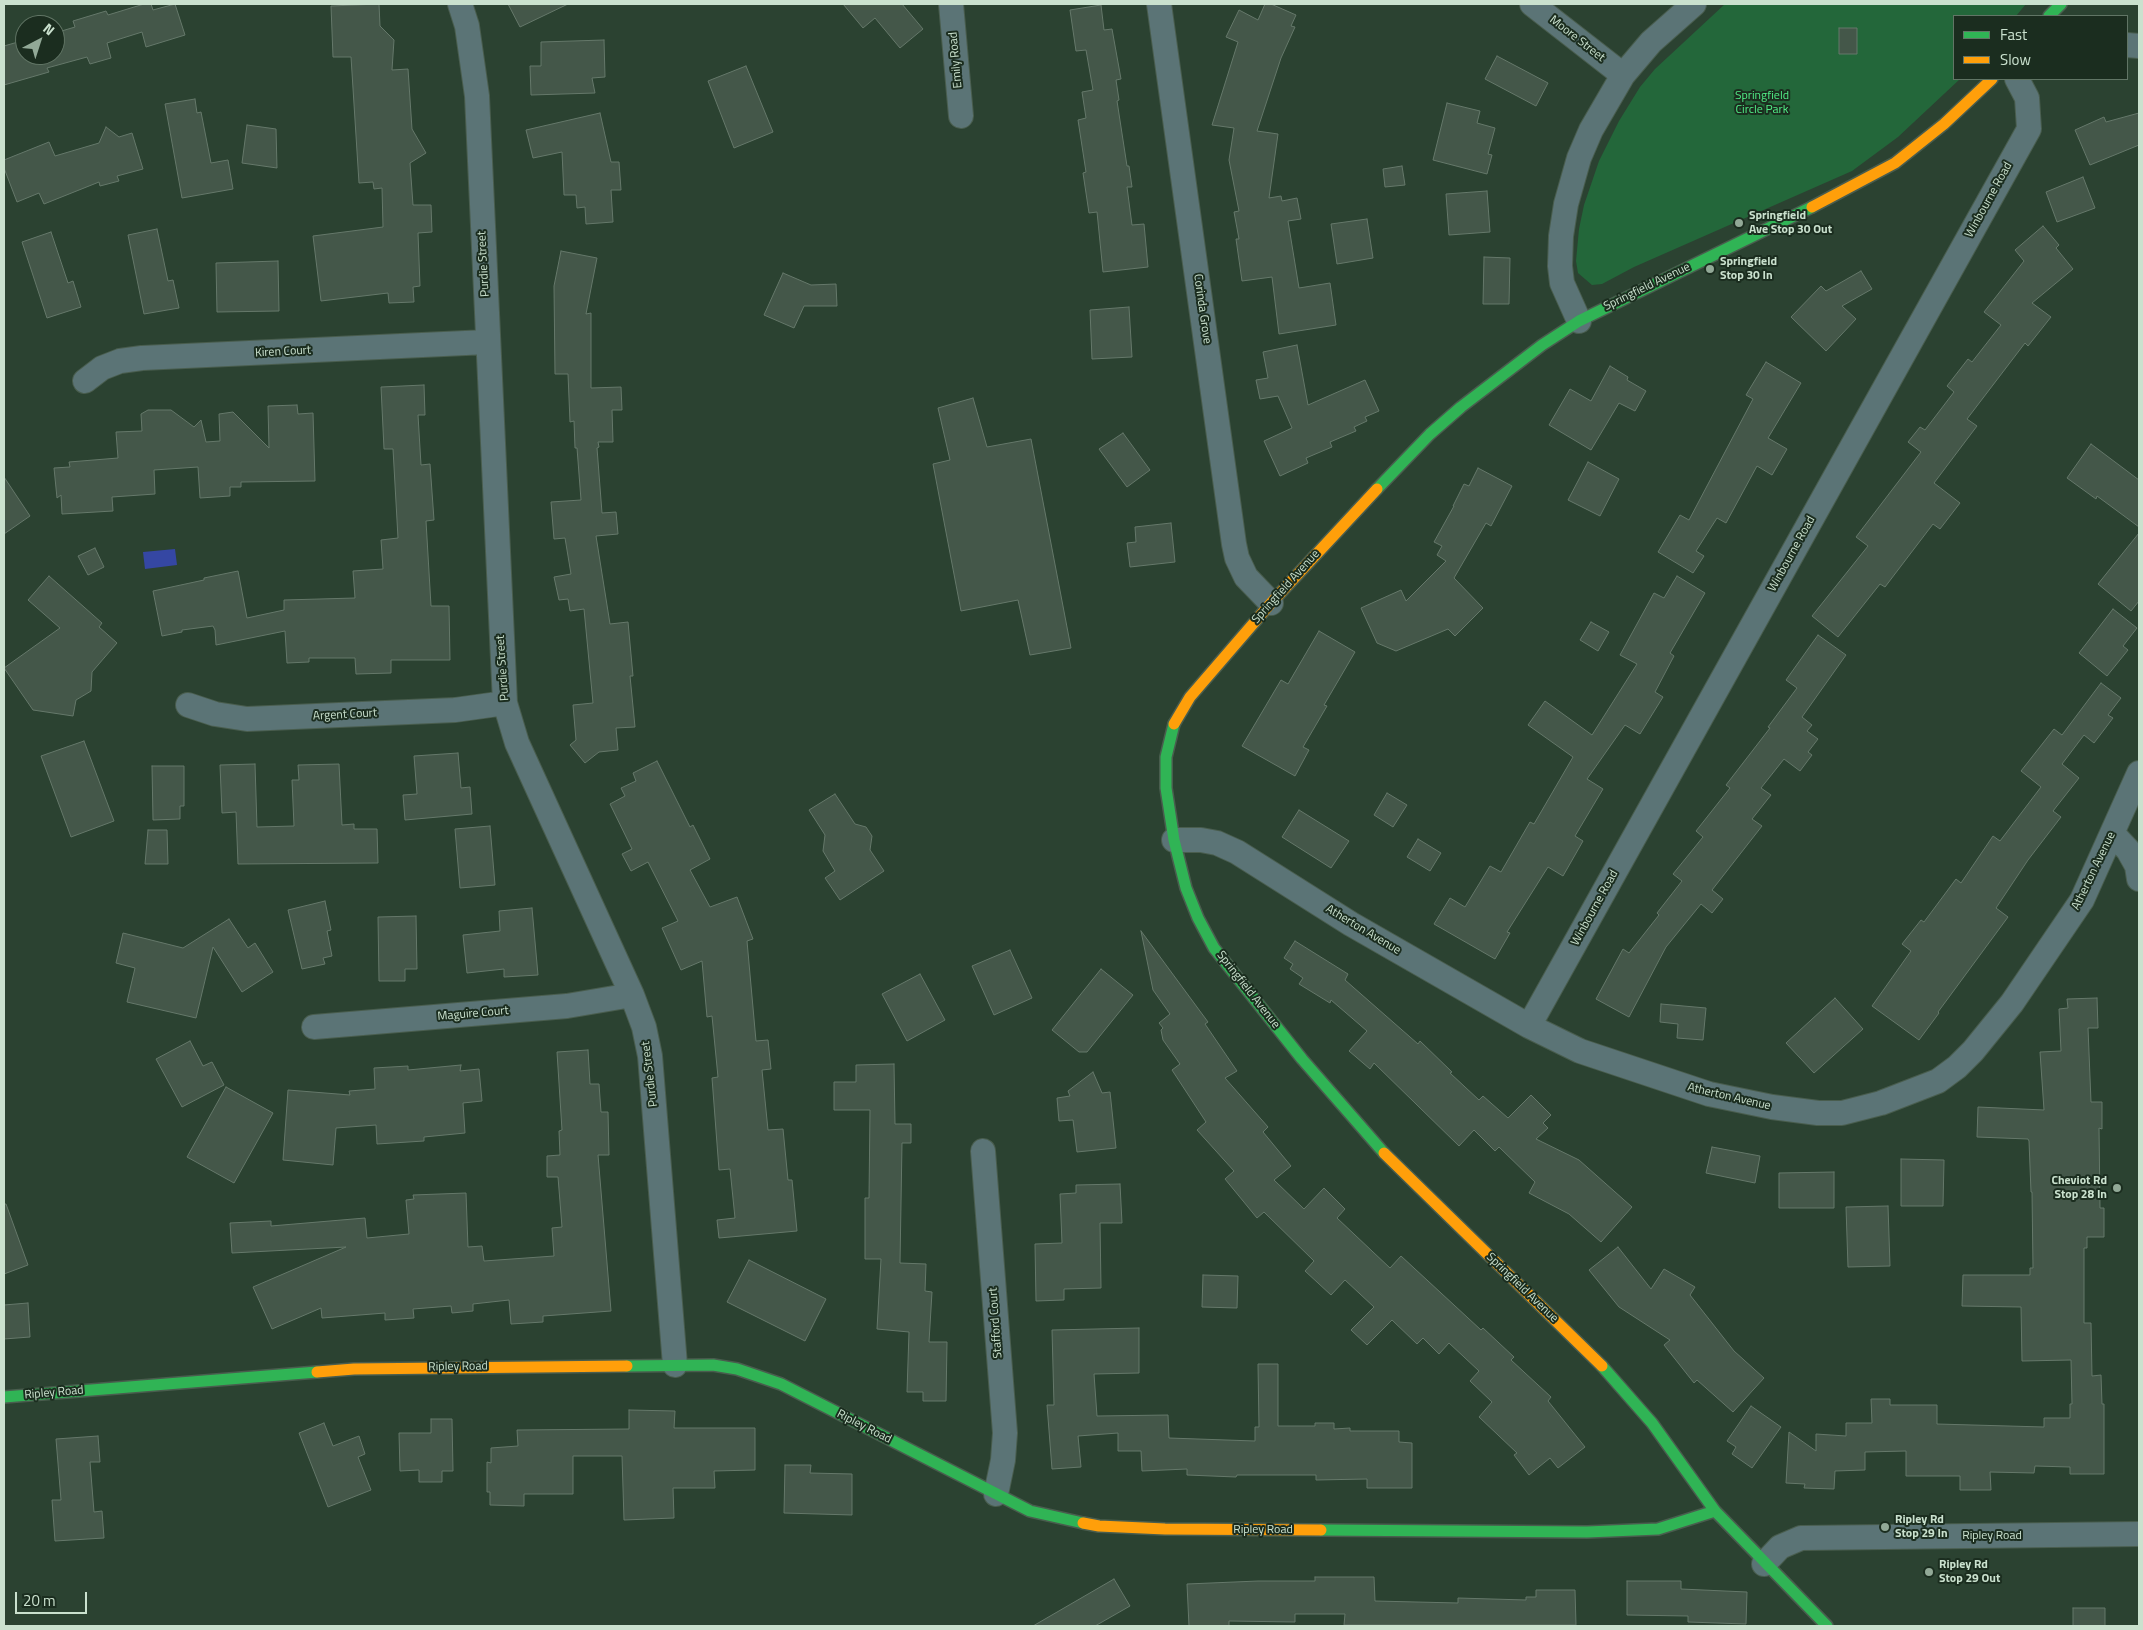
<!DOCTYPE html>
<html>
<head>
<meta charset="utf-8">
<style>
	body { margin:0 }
	#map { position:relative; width:2143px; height:1630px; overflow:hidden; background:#2b4231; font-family:"Titillium Web",sans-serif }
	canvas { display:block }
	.frame { position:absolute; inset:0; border:5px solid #cae1ce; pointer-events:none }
	.legend { position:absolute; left:1953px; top:15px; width:175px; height:65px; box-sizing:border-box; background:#1b2d1f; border:1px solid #617565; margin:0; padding:6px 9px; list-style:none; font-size:15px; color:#cae1ce }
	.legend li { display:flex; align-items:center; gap:10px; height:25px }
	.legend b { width:25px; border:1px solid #617565 }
	.north { position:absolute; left:15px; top:15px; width:50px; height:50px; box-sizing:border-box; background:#1b2d1f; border:1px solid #617565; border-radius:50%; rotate:40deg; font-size:14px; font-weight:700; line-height:20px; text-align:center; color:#cae1ce }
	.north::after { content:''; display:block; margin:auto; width:18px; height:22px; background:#92a997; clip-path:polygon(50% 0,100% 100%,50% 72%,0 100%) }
	.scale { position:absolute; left:15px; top:1592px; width:72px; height:22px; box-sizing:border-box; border:2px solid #cae1ce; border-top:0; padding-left:6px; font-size:15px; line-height:18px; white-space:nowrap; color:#cae1ce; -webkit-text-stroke:4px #1b2d1f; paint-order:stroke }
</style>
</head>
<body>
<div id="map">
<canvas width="2143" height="1630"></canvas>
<div class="frame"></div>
<ul class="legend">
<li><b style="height:6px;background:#30b455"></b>Fast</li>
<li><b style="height:6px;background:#ff9f0a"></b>Slow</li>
</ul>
<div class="north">N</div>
<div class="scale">20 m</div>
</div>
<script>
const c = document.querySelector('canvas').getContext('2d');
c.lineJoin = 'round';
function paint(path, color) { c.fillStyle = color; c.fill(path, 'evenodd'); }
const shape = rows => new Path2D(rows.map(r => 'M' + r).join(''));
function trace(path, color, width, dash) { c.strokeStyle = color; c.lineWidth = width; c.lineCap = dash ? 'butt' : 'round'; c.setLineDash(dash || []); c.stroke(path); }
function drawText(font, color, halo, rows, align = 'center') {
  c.font = font + ' "Titillium Web",sans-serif'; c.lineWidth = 4; c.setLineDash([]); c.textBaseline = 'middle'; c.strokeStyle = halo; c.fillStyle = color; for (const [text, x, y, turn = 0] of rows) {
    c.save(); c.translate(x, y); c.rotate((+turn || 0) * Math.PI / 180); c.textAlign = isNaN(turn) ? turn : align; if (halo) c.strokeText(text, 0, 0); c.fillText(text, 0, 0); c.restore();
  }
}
paint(shape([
	[1725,4,2026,4,2016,16,1954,16,1954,79,1960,79,1898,137,1852,171,1634,267,1602,284,1592,285,1578,273,1576,261,1579,229,1584,205,1599,161,1619,121,1640,87,1655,69]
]), '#23673a');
paint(shape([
	[175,549,177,565,145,569,143,552]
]), '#3547a3');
const building = shape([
	[144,4,151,4,153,10,175,4,185,35,146,47,142,32,107,43,111,58,90,64,87,57,47,68,49,72,4,85,4,46,25,40,25,55,55,55,55,33,75,27,73,21,106,11,108,15,144,4],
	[379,4,380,26,394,40,392,70,408,69,412,129,426,153,410,163,413,205,431,205,432,232,418,233,420,286,413,287,414,302,389,303,388,293,321,301,313,236,383,227,382,188,374,189,373,182,359,183,351,57,333,57,331,6,379,4],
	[508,4,568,4,520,27,508,4],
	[843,4,902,4,923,29,900,48,875,18,863,28,843,4],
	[1265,4,1271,4,1296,15,1291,26,1295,27,1281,58,1257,131,1278,134,1269,198,1281,196,1282,201,1297,198,1301,219,1288,221,1299,288,1330,283,1336,325,1279,334,1272,277,1242,281,1236,239,1239,239,1234,212,1239,211,1229,160,1234,128,1212,125,1238,42,1226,37,1239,10,1258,20,1265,4],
	[1101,5,1104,30,1112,29,1121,79,1116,80,1119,100,1117,101,1127,166,1129,166,1132,187,1127,187,1132,225,1144,224,1148,267,1103,272,1097,212,1089,213,1083,173,1086,172,1078,120,1086,118,1082,92,1093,90,1086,50,1076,51,1070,10,1101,5],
	[1839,28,1857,28,1857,54,1839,54,1839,28],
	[604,40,605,77,592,78,595,93,531,95,530,66,541,66,541,42,604,40],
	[1497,56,1548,83,1536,106,1485,79,1497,56],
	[746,66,773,132,734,148,708,81,746,66],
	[195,99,197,113,201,112,211,163,228,160,233,189,182,198,165,104,195,99],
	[1447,103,1480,111,1477,123,1495,128,1488,154,1492,155,1487,174,1433,160,1447,103],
	[600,113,611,162,619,162,621,190,611,190,613,222,586,224,585,207,577,208,576,195,564,195,562,152,533,158,526,130,600,113],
	[2139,113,2139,145,2090,165,2075,130,2104,117,2106,122,2139,113],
	[247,125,276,129,277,168,242,163,247,125],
	[106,127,119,137,132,133,143,169,117,176,119,181,100,186,99,182,44,204,39,193,17,202,4,168,4,160,49,142,55,156,99,143,106,127],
	[1402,166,1405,185,1385,187,1383,169,1402,166],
	[2083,177,2095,208,2057,222,2046,192,2083,177],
	[1487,191,1490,232,1449,235,1446,194,1487,191],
	[1367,219,1373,258,1337,264,1331,224,1367,219],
	[2043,226,2059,245,2056,248,2073,269,2032,303,2051,317,2028,346,2025,343,1967,419,1977,426,1934,483,1960,503,1940,529,1933,524,1885,587,1880,584,1838,637,1812,616,1868,546,1856,537,1921,452,1908,442,1920,427,1925,430,1954,392,1947,386,1968,359,1972,362,2001,325,1984,312,2024,261,2015,250,2043,226],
	[157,229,168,281,173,280,179,308,144,314,128,235,157,229],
	[51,232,68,283,73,281,81,307,47,318,22,242,51,232],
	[561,251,597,258,586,314,591,313,591,388,621,387,622,410,612,410,613,442,598,442,599,447,597,448,602,513,616,512,618,534,596,536,610,624,628,622,633,676,630,676,635,727,616,728,618,750,599,752,585,763,570,745,576,740,573,705,593,703,584,609,570,611,568,599,559,600,554,577,571,574,565,538,554,539,551,502,581,500,577,448,575,448,574,421,570,422,568,374,555,374,554,286,561,251],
	[1484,257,1510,258,1509,304,1483,304,1484,257],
	[278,261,279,311,217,312,216,263,278,261],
	[1861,271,1872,289,1842,306,1856,319,1826,351,1791,317,1821,286,1826,291,1861,271],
	[783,273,811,285,836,284,837,306,804,306,794,328,764,315,783,273],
	[1129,307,1132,357,1092,359,1090,310,1129,307],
	[1297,345,1308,405,1365,380,1379,411,1365,417,1367,421,1354,427,1356,431,1330,442,1332,447,1306,458,1308,463,1280,476,1264,441,1292,428,1278,396,1260,399,1256,380,1268,378,1263,352,1297,345],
	[1766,362,1801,383,1768,438,1787,449,1772,475,1757,466,1726,523,1717,518,1696,551,1704,556,1693,573,1658,552,1680,515,1689,520,1753,399,1746,395,1766,362],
	[1610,366,1628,377,1627,380,1646,391,1635,411,1619,403,1591,450,1549,425,1570,389,1591,401,1610,366],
	[424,385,425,415,418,415,421,465,430,464,434,520,426,521,431,606,449,606,450,660,391,660,391,673,356,674,355,658,309,658,309,662,287,663,285,631,216,645,215,630,213,626,182,630,182,632,162,636,153,591,204,580,204,578,238,571,247,618,284,610,284,600,355,598,353,571,383,569,381,540,398,538,393,449,384,449,381,387,424,385],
	[973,398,987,447,1031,439,1071,648,1030,655,1018,600,961,611,933,464,950,460,938,408,973,398],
	[297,405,298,414,313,413,315,481,241,482,241,487,230,487,230,496,200,498,198,467,154,470,155,494,112,497,113,511,62,514,61,495,57,498,54,468,70,467,69,462,118,458,116,432,142,431,141,414,148,410,171,410,194,427,201,420,206,442,220,441,219,414,233,412,269,448,268,406,297,405],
	[1123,433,1150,470,1127,487,1099,449,1123,433],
	[2091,444,2139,480,2139,527,2097,496,2096,499,2067,478,2091,444],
	[1588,462,1619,479,1600,516,1568,500,1588,462],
	[1478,468,1512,486,1491,526,1486,523,1454,578,1483,608,1455,636,1448,629,1396,651,1377,643,1361,608,1401,590,1406,601,1446,561,1437,555,1442,546,1434,542,1454,506,1453,506,1464,484,1469,486,1478,468],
	[4,477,30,516,4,534,4,477],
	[1171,523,1175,562,1130,567,1127,543,1136,542,1135,527,1171,523],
	[2139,533,2139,601,2131,611,2098,584,2139,533],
	[95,548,104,567,88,575,78,556,95,548],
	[49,576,102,623,99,627,117,643,92,672,91,691,76,700,73,716,33,710,4,668,60,628,28,600,49,576],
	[1677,576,1705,593,1670,653,1674,656,1655,692,1663,697,1640,734,1625,725,1587,779,1603,789,1575,836,1583,841,1563,876,1548,867,1507,932,1510,933,1495,959,1434,924,1450,898,1465,907,1490,866,1501,872,1530,822,1534,824,1573,757,1528,725,1545,701,1592,735,1637,664,1620,655,1654,593,1664,598,1677,576],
	[2113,609,2137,628,2123,646,2128,650,2107,676,2079,653,2113,609],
	[1591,622,1609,632,1598,651,1580,640,1591,622],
	[1319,631,1355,652,1324,705,1327,706,1303,747,1309,750,1295,776,1242,746,1281,680,1288,684,1319,631],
	[1818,635,1846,655,1802,717,1812,725,1807,731,1818,739,1808,752,1812,755,1800,771,1784,759,1761,788,1771,795,1752,819,1762,826,1712,890,1723,899,1712,913,1701,904,1666,947,1629,1017,1596,999,1623,949,1629,953,1659,915,1657,913,1682,881,1673,874,1703,837,1696,831,1730,788,1726,785,1770,728,1768,727,1797,688,1786,680,1818,635],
	[2101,683,2121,698,2108,715,2113,718,2094,743,2084,735,2062,764,2079,778,2053,811,2061,817,2028,860,1996,908,2008,917,1938,1012,1939,1013,1919,1040,1872,1006,1911,951,1902,944,1921,920,1924,922,1956,879,1961,883,1993,836,2000,841,2041,787,2021,771,2054,729,2062,735,2101,683],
	[84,741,114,821,71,837,41,756,84,741],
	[458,753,461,788,470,787,472,814,405,820,403,795,417,794,414,756,458,753],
	[657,761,690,827,693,825,710,859,690,870,710,907,737,897,753,939,747,941,756,1041,768,1040,771,1069,762,1070,768,1130,783,1129,788,1180,792,1180,797,1231,719,1238,717,1220,735,1218,730,1169,719,1170,712,1078,718,1077,712,1016,707,1017,702,961,681,970,662,928,678,921,648,862,631,871,622,854,632,849,610,804,625,796,621,788,636,781,633,773,657,761],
	[255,764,257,827,294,826,292,780,299,780,298,765,339,764,342,825,354,824,354,829,377,829,378,863,238,864,236,812,222,813,220,765,255,764],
	[152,766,184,766,184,806,180,806,180,819,153,820,152,766],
	[1387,793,1407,805,1393,827,1374,815,1387,793],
	[835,794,855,824,866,827,872,836,870,850,884,871,840,900,825,878,835,871,823,851,825,835,809,810,835,794],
	[1299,810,1349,841,1331,868,1282,837,1299,810],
	[490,826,495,885,460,888,455,829,490,826],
	[148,830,167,830,168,864,145,864,148,830],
	[1418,839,1441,853,1430,871,1407,857,1418,839],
	[325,901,331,930,327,931,332,956,323,958,325,964,302,969,288,910,325,901],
	[532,908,538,975,504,977,504,969,467,973,463,935,500,931,499,911,532,908],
	[416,916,417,969,405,969,405,981,379,981,378,917,416,916],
	[229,919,248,948,255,943,273,972,242,992,213,947,196,1018,127,1002,135,968,116,963,123,933,183,948,229,919],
	[1141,931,1208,1022,1205,1024,1237,1071,1225,1078,1268,1127,1263,1132,1291,1166,1274,1180,1304,1209,1324,1188,1345,1209,1337,1218,1390,1268,1401,1256,1481,1330,1483,1328,1514,1357,1511,1360,1551,1397,1548,1401,1585,1447,1558,1468,1550,1458,1529,1475,1514,1455,1517,1453,1479,1417,1492,1402,1470,1381,1479,1371,1449,1343,1439,1354,1423,1338,1417,1344,1392,1320,1367,1345,1351,1330,1374,1307,1345,1280,1331,1295,1305,1271,1314,1261,1264,1212,1257,1218,1225,1179,1234,1171,1197,1130,1206,1122,1172,1070,1180,1064,1163,1040,1161,1030,1163,1028,1159,1023,1170,1014,1153,990,1141,931],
	[1295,941,1348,974,1345,980,1418,1044,1420,1041,1452,1072,1450,1073,1479,1100,1483,1096,1508,1118,1531,1095,1551,1115,1543,1123,1548,1128,1536,1139,1579,1160,1632,1207,1601,1242,1569,1214,1529,1193,1535,1182,1499,1147,1495,1151,1474,1130,1459,1146,1374,1063,1370,1069,1349,1051,1367,1031,1331,1000,1330,1003,1299,984,1303,978,1290,969,1293,964,1284,958,1295,941],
	[1010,950,1032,998,994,1015,972,966,1010,950],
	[1101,969,1133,995,1087,1052,1079,1052,1052,1030,1101,969],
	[920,974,945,1020,907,1041,882,994,920,974],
	[1835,998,1863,1029,1814,1073,1786,1043,1835,998],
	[2097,998,2098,1028,2088,1028,2091,1102,2102,1102,2102,1129,2099,1128,2100,1208,2104,1208,2104,1237,2087,1237,2087,1248,2084,1248,2084,1323,2091,1323,2092,1376,2101,1375,2102,1404,2104,1404,2104,1474,2070,1474,2070,1467,2035,1466,2034,1473,1990,1472,1991,1490,1960,1490,1960,1476,1906,1476,1906,1451,1865,1452,1865,1470,1835,1471,1834,1489,1804,1488,1805,1484,1786,1483,1789,1432,1816,1451,1816,1434,1846,1436,1846,1423,1872,1423,1871,1399,1890,1399,1890,1405,1937,1405,1937,1424,2044,1427,2044,1418,2070,1418,2070,1404,2072,1404,2071,1360,2022,1361,2021,1307,1962,1306,1963,1275,2030,1275,2030,1268,2033,1268,2032,1192,2031,1192,2029,1141,2028,1139,1977,1137,1978,1107,2044,1110,2040,1052,2061,1051,2059,1009,2068,1008,2067,999,2097,998],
	[1661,1004,1706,1008,1703,1040,1677,1038,1678,1024,1660,1022,1661,1004],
	[190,1041,203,1066,212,1062,224,1085,182,1107,156,1059,190,1041],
	[588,1050,590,1084,599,1084,601,1112,608,1112,609,1155,598,1155,611,1311,543,1316,543,1322,511,1324,509,1300,473,1304,473,1311,452,1313,451,1306,413,1309,414,1318,385,1320,385,1313,322,1318,321,1308,272,1329,253,1287,346,1247,232,1253,230,1223,271,1221,271,1226,365,1218,367,1238,409,1234,406,1200,414,1199,413,1195,466,1193,468,1247,482,1246,484,1261,554,1256,552,1228,562,1227,558,1177,547,1177,547,1156,560,1155,559,1131,562,1130,557,1052,588,1050],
	[894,1064,895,1124,911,1124,911,1143,902,1143,900,1263,926,1264,925,1291,932,1292,929,1342,947,1342,946,1401,923,1401,923,1392,907,1392,909,1332,877,1329,881,1259,865,1259,865,1198,869,1198,870,1110,834,1110,834,1082,856,1082,856,1065,894,1064],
	[461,1065,460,1071,479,1069,482,1101,463,1103,465,1133,424,1137,424,1141,377,1144,376,1125,336,1128,333,1165,283,1160,288,1090,350,1095,349,1091,375,1089,374,1068,408,1066,408,1070,461,1065],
	[1093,1072,1102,1093,1110,1092,1116,1148,1077,1152,1073,1120,1059,1121,1057,1098,1070,1096,1068,1091,1093,1072],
	[226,1087,273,1113,234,1183,187,1157,226,1087],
	[1712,1147,1760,1156,1755,1183,1706,1173,1712,1147],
	[1901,1159,1944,1160,1943,1206,1901,1206,1901,1159],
	[1834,1172,1834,1208,1779,1208,1779,1173,1834,1172],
	[1120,1184,1122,1223,1100,1223,1101,1288,1064,1289,1064,1300,1036,1301,1035,1244,1062,1243,1060,1194,1076,1193,1076,1185,1120,1184],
	[4,1204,6,1204,28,1265,4,1274,4,1204],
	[1888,1206,1890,1266,1848,1267,1846,1207,1888,1206],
	[1618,1247,1651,1289,1664,1269,1695,1287,1690,1295,1734,1351,1764,1378,1733,1412,1697,1380,1694,1383,1664,1345,1670,1340,1619,1307,1589,1270,1618,1247],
	[749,1260,826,1299,805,1341,727,1302,749,1260],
	[1203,1275,1238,1276,1237,1308,1202,1307,1203,1275],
	[28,1303,30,1337,4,1339,4,1305,28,1303],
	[1139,1328,1139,1373,1094,1374,1097,1416,1168,1415,1169,1438,1255,1441,1255,1427,1259,1427,1258,1364,1278,1364,1278,1426,1315,1426,1315,1423,1334,1423,1334,1429,1350,1428,1350,1431,1399,1431,1399,1442,1412,1443,1412,1488,1367,1488,1367,1479,1316,1480,1316,1475,1237,1475,1236,1477,1187,1475,1187,1469,1142,1471,1141,1451,1118,1451,1118,1433,1078,1436,1081,1467,1052,1469,1047,1405,1054,1405,1052,1330,1139,1328],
	[1751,1406,1781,1427,1752,1468,1732,1454,1736,1447,1727,1441,1751,1406],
	[629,1410,675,1411,674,1428,755,1428,755,1470,714,1471,715,1488,673,1488,674,1518,624,1520,622,1456,573,1456,573,1494,524,1494,524,1506,490,1505,490,1492,487,1492,487,1462,491,1463,491,1448,518,1446,517,1430,629,1429,629,1410],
	[431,1419,452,1419,453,1471,442,1471,442,1482,419,1482,419,1470,400,1471,399,1433,431,1433,431,1419],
	[324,1423,333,1446,359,1436,365,1454,358,1457,371,1490,328,1507,299,1433,324,1423],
	[98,1436,100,1462,90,1462,94,1512,102,1511,104,1538,55,1541,52,1500,61,1500,56,1439,98,1436],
	[785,1465,811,1465,810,1473,852,1474,852,1515,784,1513,785,1465],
	[1315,1577,1374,1577,1375,1601,1458,1603,1458,1598,1526,1600,1526,1597,1536,1597,1536,1590,1575,1590,1576,1625,1344,1625,1345,1614,1295,1614,1295,1622,1229,1621,1229,1626,1189,1626,1187,1584,1258,1581,1315,1581,1315,1577],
	[1114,1579,1130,1606,1095,1626,1033,1626,1114,1579],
	[1627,1581,1681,1581,1681,1589,1747,1592,1746,1624,1688,1622,1688,1616,1627,1615,1627,1581],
	[2073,1608,2105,1608,2105,1626,2073,1626,2073,1608]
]);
paint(building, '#445749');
trace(building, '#65786a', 1);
const street = shape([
	[460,4,467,26,477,96,505,703,517,743,632,995,644,1027,650,1056,675,1365],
	[951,4,961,116],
	[1159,4,1234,544,1237,558,1246,577,1271,603],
	[1532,4,1623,75],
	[2127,45,2139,46],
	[1579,321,1562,283,1560,266,1561,236,1566,204,1579,158,1591,130,1623,75,1651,42,1694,4],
	[85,381,102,368,120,361,142,358,487,342],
	[188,705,215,714,247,719,455,710,505,703],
	[2113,834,2128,850,2137,866,2139,879],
	[1174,840,1201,840,1217,843,1237,852,1351,924,1529,1026,1580,1051,1709,1094,1772,1107,1818,1113,1842,1113,1881,1103,1938,1081,1957,1067,1973,1051,2012,1003,2082,900,2139,773],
	[1529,1026,2029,129,2027,98,2017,79],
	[314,1027,567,1006,632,995],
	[983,1151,1005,1433,1003,1460,996,1494],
	[1764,1564,1780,1547,1801,1538,2139,1534]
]);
const fast = shape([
	[2049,16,2061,4],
	[1377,489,1430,434,1461,407,1542,345,1579,321,1812,207],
	[1174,724,1166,757,1166,788,1174,840,1186,888,1198,918,1214,948,1302,1059,1384,1153],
	[627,1366,713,1365,737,1369,781,1384,1030,1511,1083,1523],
	[1602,1366,1652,1423,1715,1511,1827,1626],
	[4,1397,317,1372],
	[1321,1530,1587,1532,1658,1529,1715,1511]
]);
const slow = shape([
	[1812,207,1895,163,1944,124,1992,79],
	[1174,724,1190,697,1271,603,1377,489],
	[1384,1153,1602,1366],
	[317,1372,354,1369,627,1366],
	[1083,1523,1099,1526,1165,1529,1321,1530]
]);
trace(street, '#495d4e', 26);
trace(fast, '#495d4e', 14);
trace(slow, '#495d4e', 14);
trace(street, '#5b7476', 24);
trace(fast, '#30b455', 11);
trace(slow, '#ff9f0a', 11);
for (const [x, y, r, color] of [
	[1739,223,5,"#92a997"],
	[1710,269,5,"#92a997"],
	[2117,1188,5,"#92a997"],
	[1885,1527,5,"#92a997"],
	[1929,1572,5,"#92a997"]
]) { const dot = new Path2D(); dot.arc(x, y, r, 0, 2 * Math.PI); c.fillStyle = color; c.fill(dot); trace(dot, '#1b2d1f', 2); }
drawText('12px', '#cae1ce', '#1b2d1f', [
	["Moore Street",1577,39,38],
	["Emily Road",956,60,-95],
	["Winbourne Road",1989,200,-61],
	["Purdie Street",484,264,-93],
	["Springfield Avenue",1647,287,-26],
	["Corinda Grove",1202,309,82],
	["Kiren Court",283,352,-3],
	["Winbourne Road",1792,554,-61],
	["Springfield Avenue",1286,587,-48],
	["Purdie Street",503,668,-94],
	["Argent Court",345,715,-3],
	["Atherton Avenue",2094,871,-64],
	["Winbourne Road",1595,908,-61],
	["Atherton Avenue",1363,930,31],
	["Springfield Avenue",1248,990,52],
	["Maguire Court",473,1014,-5],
	["Purdie Street",650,1074,-97],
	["Atherton Avenue",1729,1097,13],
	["Springfield Avenue",1522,1288,44],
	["Stafford Court",996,1323,-94],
	["Ripley Road",458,1367,-1],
	["Ripley Road",54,1393,-5],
	["Ripley Road",864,1427,27],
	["Ripley Road",1263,1530],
	["Ripley Road",1992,1536]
]);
drawText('12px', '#51ed86', '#1b2d1f', [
	["Springfield",1762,96],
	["Circle Park",1762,110]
]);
drawText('bold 12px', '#cae1ce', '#1b2d1f', [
	["Springfield",1749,216],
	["Ave Stop 30 Out",1749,230],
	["Springfield",1720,262],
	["Stop 30 In",1720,276],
	["Cheviot Rd",2107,1181,"right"],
	["Stop 28 In",2107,1195,"right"],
	["Ripley Rd",1895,1520],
	["Stop 29 In",1895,1534],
	["Ripley Rd",1939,1565],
	["Stop 29 Out",1939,1579]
], 'left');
</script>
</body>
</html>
